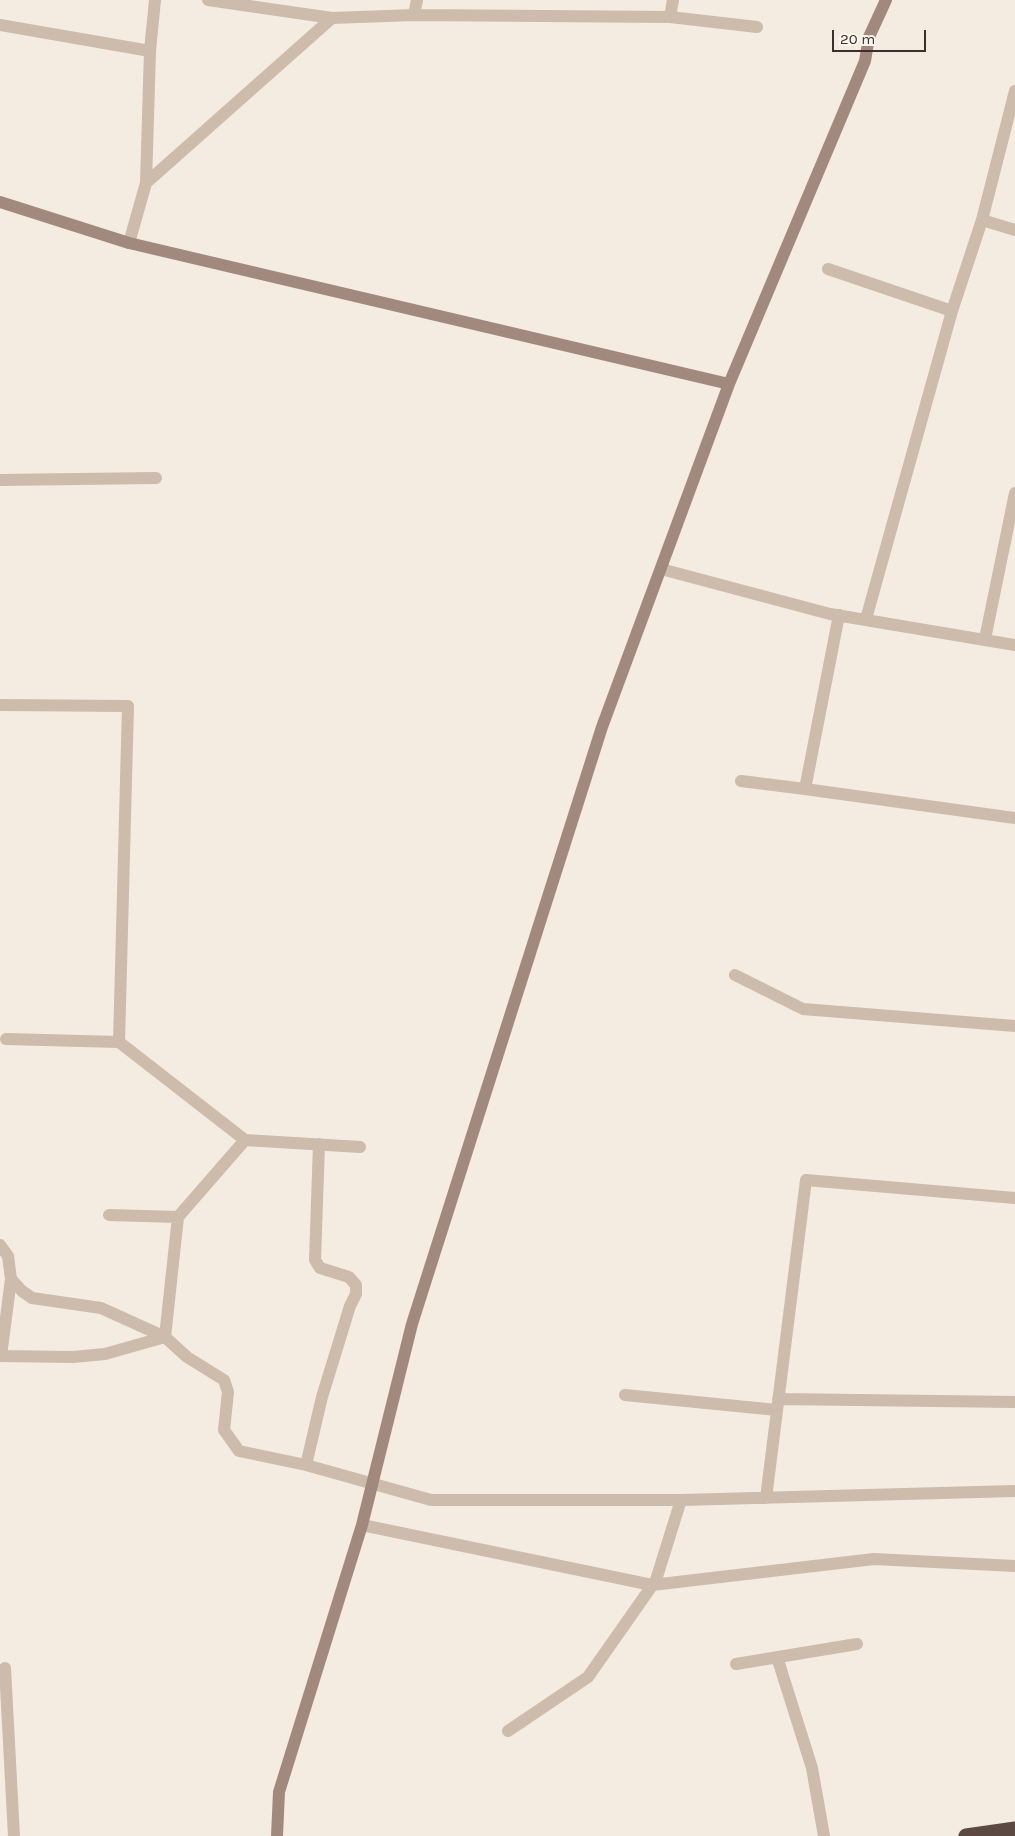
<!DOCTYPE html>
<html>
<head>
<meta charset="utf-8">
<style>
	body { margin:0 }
	#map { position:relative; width:1015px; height:1836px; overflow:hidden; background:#f4ebe1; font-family:Karla,sans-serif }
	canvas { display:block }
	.scale { position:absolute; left:832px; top:30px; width:94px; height:22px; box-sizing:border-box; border:2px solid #3b302b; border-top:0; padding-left:6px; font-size:15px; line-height:18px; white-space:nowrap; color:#3b302b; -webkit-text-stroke:4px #fbf5ee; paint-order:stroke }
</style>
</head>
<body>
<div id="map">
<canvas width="1015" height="1836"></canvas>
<div class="scale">20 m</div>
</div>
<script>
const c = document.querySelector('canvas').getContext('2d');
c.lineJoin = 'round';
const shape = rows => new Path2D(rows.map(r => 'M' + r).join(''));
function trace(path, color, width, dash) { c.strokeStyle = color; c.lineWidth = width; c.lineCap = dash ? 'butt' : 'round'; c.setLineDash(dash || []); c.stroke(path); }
trace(shape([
	[208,0,332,18,414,15,670,17,757,27],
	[414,15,417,0],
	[670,17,673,0],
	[0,25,150,51],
	[146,183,332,18],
	[982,220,1015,230],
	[129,243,146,183,150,51,155,0],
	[828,269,952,311],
	[0,480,156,478],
	[661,569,830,614,1015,645],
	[866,619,952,311,982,220,1015,91],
	[985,639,1015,493],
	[0,705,128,706,119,1042,245,1140],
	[741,781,805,789,839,615],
	[805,789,1015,818],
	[735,975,803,1009,1015,1026],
	[6,1039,119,1042],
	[109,1215,178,1217],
	[0,1245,8,1256,11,1279,22,1291,32,1298,101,1308,165,1337,187,1357,224,1380,228,1392,224,1430,239,1451,306,1465,431,1500,681,1500,1015,1491],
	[0,1356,73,1357,105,1354,165,1337,178,1217,245,1140,360,1147],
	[1,1356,11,1279],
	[625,1395,777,1410],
	[778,1399,1015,1402],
	[306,1465,322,1397,350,1306,356,1294,356,1285,349,1277,320,1268,315,1260,319,1144],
	[766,1498,806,1180,1015,1198],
	[362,1525,652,1585,874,1559,1015,1566],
	[777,1657,812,1768,824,1836],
	[736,1664,857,1644],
	[5,1668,14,1836],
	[508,1731,588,1677,656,1580,681,1500]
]), '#cdbbac', 12);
trace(shape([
	[0,202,129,243,729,384],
	[277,1836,279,1792,362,1525,412,1324,602,727,729,384,865,61,869,37,886,0]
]), '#a18a7d', 12);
trace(shape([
	[966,1836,1015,1829]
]), '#5c4a42', 15);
</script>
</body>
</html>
